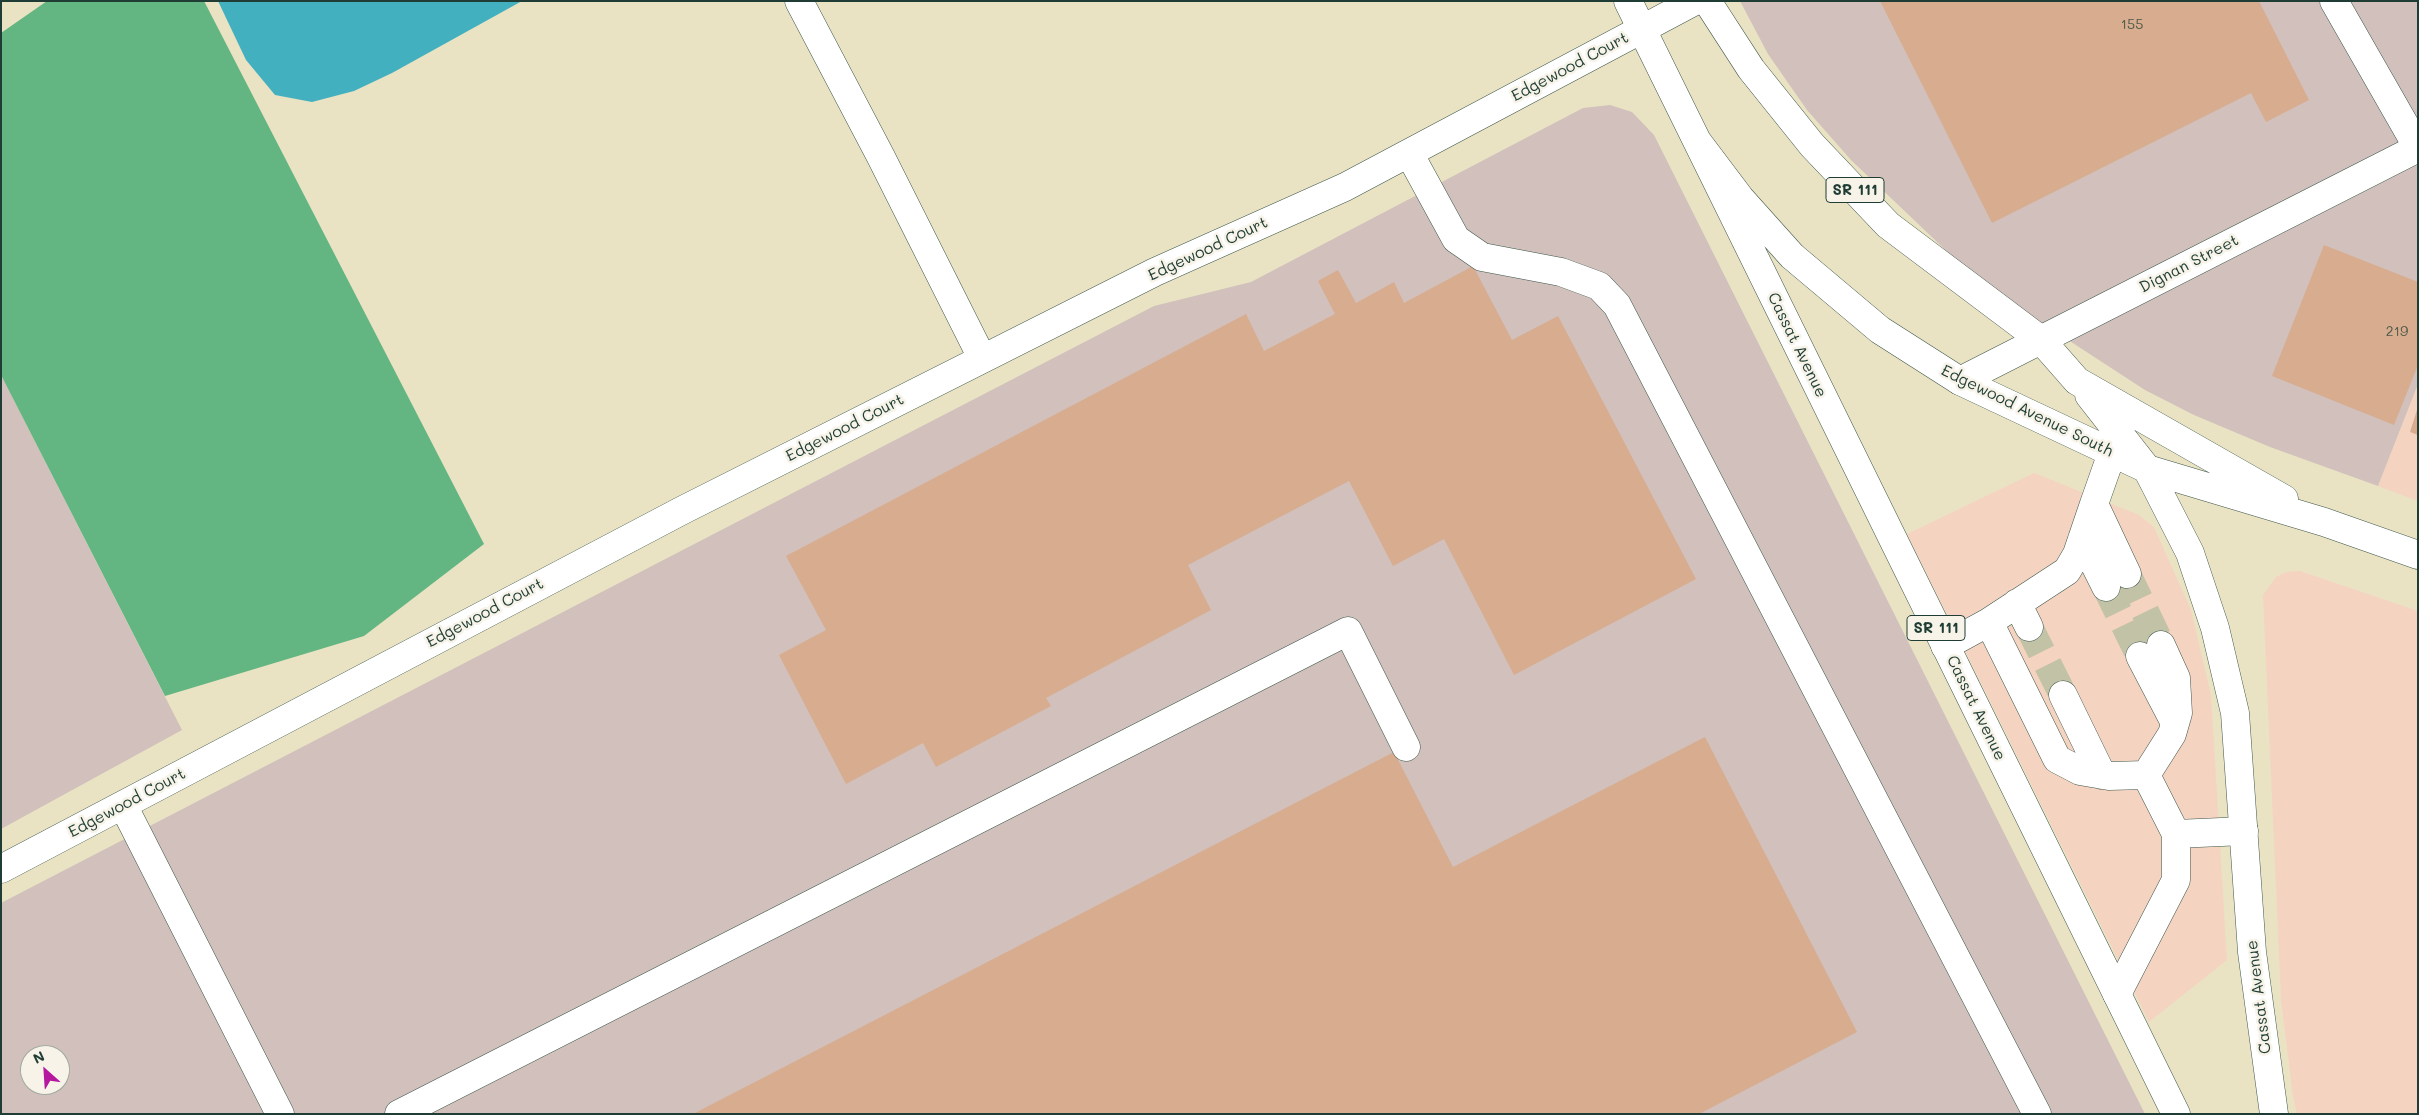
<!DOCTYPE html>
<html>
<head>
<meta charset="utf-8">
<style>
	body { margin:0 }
	#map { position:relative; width:2419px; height:1115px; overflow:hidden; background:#e9e3c3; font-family:Mali,sans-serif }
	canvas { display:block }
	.frame { position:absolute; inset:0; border:2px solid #1f3d34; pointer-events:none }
	.north { position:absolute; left:20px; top:1045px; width:50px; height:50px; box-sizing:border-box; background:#f7f3e8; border:1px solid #a1aaa0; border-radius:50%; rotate:334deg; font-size:14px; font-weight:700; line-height:20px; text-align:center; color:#1f3d34 }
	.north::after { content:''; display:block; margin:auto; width:18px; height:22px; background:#b5179e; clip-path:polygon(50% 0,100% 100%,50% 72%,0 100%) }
</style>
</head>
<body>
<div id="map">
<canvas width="2419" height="1115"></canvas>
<div class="frame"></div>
<div class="north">N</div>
</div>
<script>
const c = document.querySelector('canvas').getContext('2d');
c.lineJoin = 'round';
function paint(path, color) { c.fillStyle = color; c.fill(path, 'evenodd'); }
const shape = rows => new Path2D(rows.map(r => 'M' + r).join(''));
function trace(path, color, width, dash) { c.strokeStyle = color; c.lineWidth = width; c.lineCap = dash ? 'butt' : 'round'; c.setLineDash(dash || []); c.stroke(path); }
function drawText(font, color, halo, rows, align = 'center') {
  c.font = font + ' Mali,sans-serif'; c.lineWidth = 5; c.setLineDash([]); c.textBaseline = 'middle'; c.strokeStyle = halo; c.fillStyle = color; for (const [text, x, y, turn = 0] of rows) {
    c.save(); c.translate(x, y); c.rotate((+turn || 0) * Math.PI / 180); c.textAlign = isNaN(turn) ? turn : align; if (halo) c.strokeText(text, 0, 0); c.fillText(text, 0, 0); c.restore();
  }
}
paint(shape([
	[2418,384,2418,501,2378,486],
	[2034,473,2139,515,2154,527,2191,610,2211,695,2227,960,2149,1022,1907,534],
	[2300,571,2418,611,2418,1114,2297,1114,2293,1097,2281,1000,2263,595,2276,577,2286,572]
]), '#f5d3c1');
paint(shape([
	[1740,1,2418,1,2418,384,2378,486,2270,447,2194,415,2145,390,2019,308,1955,259,1851,160,1807,110,1768,54],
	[1610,105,1632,112,1654,135,2145,1114,1,1114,1,903,1154,306,1251,282,1583,108],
	[30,1055,60,1055,60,1085,30,1085],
	[1,375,182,730,1,829]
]), '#d1c0bc');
paint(shape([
	[47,1,204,1,484,544,364,636,165,696,1,375,1,33]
]), '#63b582');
paint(shape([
	[218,1,522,1,392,73,354,91,312,102,275,95,246,60]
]), '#43b0c0');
paint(shape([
	[1880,1,2259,1,2309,100,2266,122,2251,93,1992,223],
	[2324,245,2418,282,2418,365,2394,425,2272,376],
	[1473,266,1512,340,1558,316,1696,579,1514,675,1444,539,1393,566,1349,481,1188,565,1211,610,1046,698,1051,706,936,767,923,743,846,784,779,655,826,630,786,556,1246,314,1264,351,1335,314,1318,281,1338,270,1356,303,1394,282,1404,303],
	[2417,410,2418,410,2418,435,2410,432],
	[1705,737,1857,1032,1699,1114,693,1114,1394,752,1453,867]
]), '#d8ac8e');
trace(shape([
	[2127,574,2161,645],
	[2106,587,2140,656],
	[2029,627,2063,695]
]), '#c1c2a6', 28, [28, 14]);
const minor = shape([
	[799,1,881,157,982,358],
	[1409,153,1456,239,1482,257,1561,272,1599,286,1617,305,2037,1114],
	[1960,381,2418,148,2334,1],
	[2112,453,2094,504,2127,574],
	[2082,539,2106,587],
	[2017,603,2029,627],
	[1989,622,2067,571,2077,554,2094,504],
	[1945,646,1989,622,2057,759,2080,771,2109,776,2146,775],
	[2140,656,2175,723],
	[2063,695,2102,775],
	[123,805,280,1114],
	[2176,834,2244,831],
	[1,869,683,510,1155,272,1345,187,1695,1],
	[2117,994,2176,880,2176,834,2146,775,2172,734,2178,713,2176,678,2161,645],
	[399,1114,1348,631,1406,747]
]);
const major = shape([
	[1628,1,1697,141,1740,198,1792,256,1880,330,1960,381,2147,469,2324,522,2418,555],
	[1707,1,1751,69,1812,145,1888,225,2041,340,2077,381,2284,499],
	[1697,141,2176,1114],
	[2089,395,2147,469,2190,553,2215,628,2235,713,2252,952,2274,1114]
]);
trace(minor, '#3d5649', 29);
trace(major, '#3d5649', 29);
trace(minor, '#fff', 28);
trace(major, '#fff', 28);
drawText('14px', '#4d594a', null, [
	["155",2132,25],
	["219",2397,332]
]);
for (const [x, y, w] of [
	[1855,190,58],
	[1936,628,58]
]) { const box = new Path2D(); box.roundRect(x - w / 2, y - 12.5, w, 25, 4); c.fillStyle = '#f7f3e8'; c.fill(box); trace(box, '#1f3d34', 1); }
drawText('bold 15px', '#1f3d34', null, [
	["SR 111",1855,190],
	["SR 111",1936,628]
]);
drawText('16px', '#1f3d34', '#f7f3e8', [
	["Edgewood Court",1570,67,-28],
	["Edgewood Court",1208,249,-25],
	["Dignan Street",2189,264,-27],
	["Cassat Avenue",1797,345,64],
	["Edgewood Avenue South",2027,411,26],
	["Edgewood Court",845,428,-27],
	["Edgewood Court",485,613,-28],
	["Cassat Avenue",1976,708,64],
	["Edgewood Court",127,803,-28],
	["Cassat Avenue",2259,997,-97]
]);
</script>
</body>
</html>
